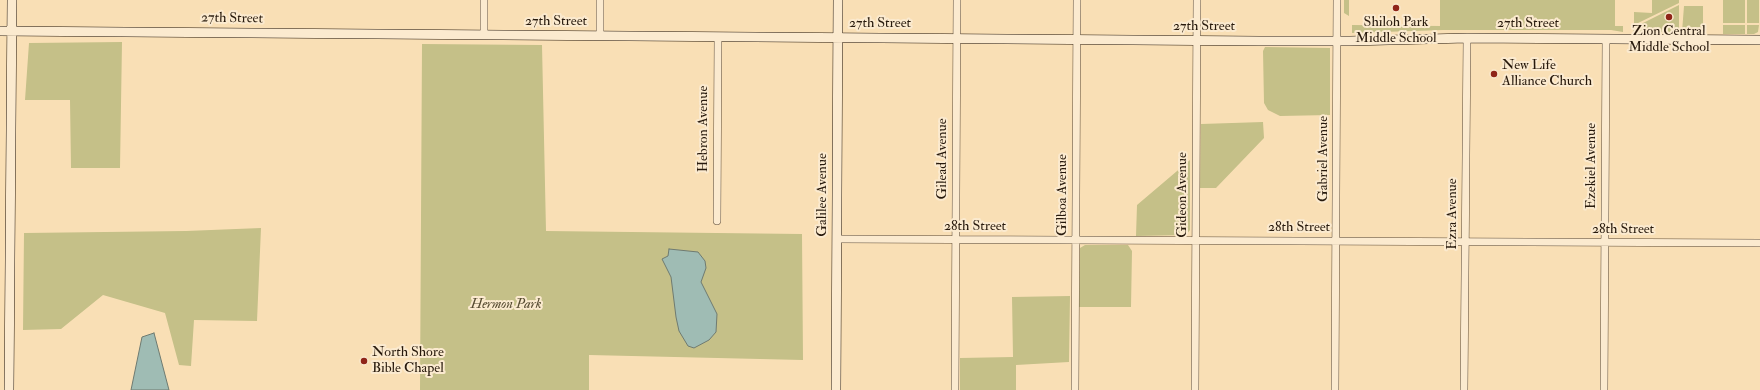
<!DOCTYPE html>
<html>
<head>
<meta charset="utf-8">
<style>
	body { margin:0 }
	canvas { display:block; background:#f9dfb5 }
</style>
</head>
<body>
<canvas width="1760" height="390"></canvas>
<script>
const c = document.querySelector('canvas').getContext('2d');
c.lineJoin = 'round';
function paint(path, color) { c.fillStyle = color; c.fill(path, 'evenodd'); }
const shape = rows => new Path2D(rows.map(r => 'M' + r).join(''));
function trace(path, color, width, dash) { c.strokeStyle = color; c.lineWidth = width; c.lineCap = dash ? 'butt' : 'round'; c.setLineDash(dash || []); c.stroke(path); }
function drawText(font, color, halo, rows, align = 'center') {
  c.font = font + ' "IM FELL Double Pica",serif'; c.lineWidth = 4; c.setLineDash([]); c.textBaseline = 'middle'; c.strokeStyle = halo; c.fillStyle = color; for (const [text, x, y, turn = 0] of rows) {
    c.save(); c.translate(x, y); c.rotate((+turn || 0) * Math.PI / 180); c.textAlign = isNaN(turn) ? turn : align; if (halo) c.strokeText(text, 0, 0); c.fillText(text, 0, 0); c.restore();
  }
}
paint(shape([
	[1344,0,1349,0,1349,16,1344,13],
	[1440,0,1615,0,1615,26,1623,26,1623,32,1611,30,1443,30,1352,33,1352,25,1440,26],
	[1652,0,1679,0,1679,3,1634,25,1634,12,1652,13],
	[1723,0,1745,0,1745,23,1723,23],
	[1747,0,1759,0,1759,23,1747,23],
	[1679,5,1679,32,1633,32,1633,28],
	[1684,6,1703,6,1703,32,1682,32],
	[1723,25,1745,25,1745,34,1723,34],
	[1747,25,1759,25,1758,32,1754,34,1747,34],
	[122,42,120,168,71,168,70,100,25,100,29,43],
	[422,44,542,45,546,231,802,234,803,360,589,355,589,390,420,390],
	[1265,47,1330,48,1330,115,1280,116,1268,110,1264,103,1263,51],
	[1263,122,1264,138,1216,188,1200,188,1201,124],
	[1190,160,1190,230,1186,235,1136,236,1137,205],
	[261,228,257,321,194,320,191,366,179,365,165,313,103,295,61,329,23,330,24,233,186,231],
	[1085,245,1128,245,1132,251,1131,307,1079,307,1080,248],
	[1070,296,1069,362,1016,365,1016,390,960,390,960,358,1013,357,1012,297]
]), '#c5c088');
const water = shape([
	[669,249,698,252,705,261,706,268,701,282,717,314,716,332,709,340,694,348,688,346,679,331,676,317,671,277,662,259,668,256,669,249],
	[154,333,169,390,131,390,142,337,154,333]
]);
paint(water, '#9fbcb4');
trace(water, '#6f7b71', 1);
const street = shape([
	[484,0,484,35],
	[600,36,600,0],
	[717,221,718,37],
	[837,239,1760,243],
	[955,390,957,0],
	[1075,390,1077,0],
	[1195,390,1197,0],
	[1335,390,1337,0],
	[1464,390,1467,38],
	[1604,390,1606,39]
]);
const secondary = shape([
	[0,31,1259,41,1350,41,1467,38,1760,40],
	[9,390,12,0],
	[836,390,838,0]
]);
trace(street, '#5c4a36', 8);
trace(secondary, '#27190c', 10);
trace(street, '#fbeacf', 7);
trace(secondary, '#fbeacf', 9);
for (const [x, y, r, color] of [
	[1396,8,4,"#8f2418"],
	[1669,17,4,"#8f2418"],
	[1494,74,4,"#8f2418"],
	[364,361,4,"#8f2418"]
]) { const dot = new Path2D(); dot.arc(x, y, r, 0, 2 * Math.PI); c.fillStyle = color; c.fill(dot); trace(dot, '#fbeacf', 1.5); }
drawText('14px', '#27190c', '#fbeacf', [
	["27th Street",232,19,1],
	["27th Street",556,22],
	["27th Street",880,24],
	["27th Street",1528,24],
	["27th Street",1204,27],
	["Hebron Avenue",704,129,-90],
	["Gilead Avenue",943,159,-90],
	["Gabriel Avenue",1324,159,-90],
	["Ezekiel Avenue",1592,166,-90],
	["Galilee Avenue",823,195,-90],
	["Gilboa Avenue",1063,195,-90],
	["Gideon Avenue",1183,195,-90],
	["Ezra Avenue",1453,214,-90],
	["28th Street",975,227],
	["28th Street",1299,228],
	["28th Street",1623,230]
]);
drawText('14px', '#27190c', '#fbeacf', [
	["Shiloh Park",1396,23],
	["Middle School",1396,39],
	["Zion Central",1669,32],
	["Middle School",1669,48],
	["New Life",1502,66,"left"],
	["Alliance Church",1502,82,"left"],
	["North Shore",372,353,"left"],
	["Bible Chapel",372,369,"left"]
]);
drawText('italic 14px', '#564b31', '#fbeacf', [
	["Hermon Park",506,305]
]);
</script>
</body>
</html>
